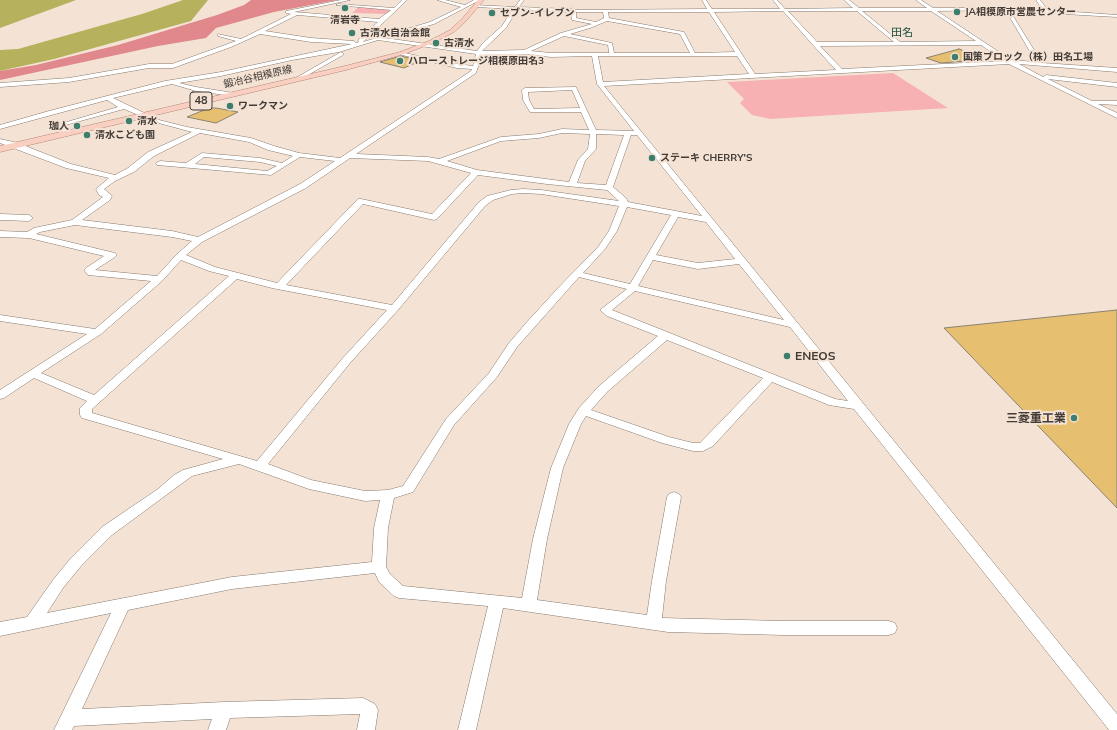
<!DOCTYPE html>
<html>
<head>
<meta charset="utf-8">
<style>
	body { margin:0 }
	canvas { display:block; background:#f4e3d5 }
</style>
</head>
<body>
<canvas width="1117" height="730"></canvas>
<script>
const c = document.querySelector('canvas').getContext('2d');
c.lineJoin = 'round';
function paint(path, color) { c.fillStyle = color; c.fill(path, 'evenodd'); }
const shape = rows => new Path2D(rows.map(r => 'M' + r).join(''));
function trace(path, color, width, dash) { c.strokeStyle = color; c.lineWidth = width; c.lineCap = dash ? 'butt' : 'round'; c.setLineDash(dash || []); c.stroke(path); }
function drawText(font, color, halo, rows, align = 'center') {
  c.font = font + ' Mulish,"Noto Sans JP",sans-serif'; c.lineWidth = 4; c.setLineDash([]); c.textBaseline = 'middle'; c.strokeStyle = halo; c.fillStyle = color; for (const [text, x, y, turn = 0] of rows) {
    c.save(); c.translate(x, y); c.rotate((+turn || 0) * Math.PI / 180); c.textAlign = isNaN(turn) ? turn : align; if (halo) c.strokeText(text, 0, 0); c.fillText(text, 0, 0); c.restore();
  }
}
paint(shape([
	[359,7,388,8,392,10,387,14,352,13],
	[893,73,948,108,770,119,752,115,740,103,744,99,727,82]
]), '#f8b1b2');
paint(shape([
	[251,0,337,0,274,12,216,28,206,38,158,46,0,80,0,71,36,65,118,45,217,15,244,5]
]), '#e0888b');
paint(shape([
	[0,0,76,0,0,28],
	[183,0,208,0,191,21,54,59,0,71,0,50,18,49,142,14]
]), '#b5b15d');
const building = shape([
	[959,49,982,58,967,61,941,63,926,58,959,49],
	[401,56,420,61,404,68,380,62,401,56],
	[209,108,216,108,238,112,216,123,187,117,209,108],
	[1117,310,1117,508,944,328,1117,310]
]);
paint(building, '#e6c070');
trace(building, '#8a8272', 1);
const minor = shape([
	[341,0,350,0,294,12,379,19,391,10,336,5,338,4,394,8,402,0,407,0,363,42,430,22,461,7,437,0,445,0,465,5,474,0,480,0,434,24,385,38,477,51,483,43,502,26,513,9,476,7,474,5,515,7,520,0,524,0,519,7,571,9,573,8,575,10,707,9,702,0,706,0,712,9,780,9,773,0,777,0,785,9,853,8,844,0,849,0,859,8,927,8,916,0,921,0,933,8,1005,8,1043,10,1036,0,1040,0,1048,10,1117,15,1117,17,1010,11,1042,63,1117,68,1117,72,1019,64,1043,77,1046,75,1117,83,1117,87,1048,79,1092,101,1117,101,1117,105,1098,104,1117,113,1117,118,1009,64,604,86,1117,714,1117,730,1109,730,854,409,829,405,772,382,713,446,703,451,693,451,662,443,586,416,581,424,563,468,547,539,537,600,647,615,652,581,667,497,669,494,674,492,679,494,681,497,666,581,662,618,783,621,889,621,895,623,897,628,895,633,889,635,783,635,668,632,503,608,476,730,458,730,488,606,399,598,394,596,379,582,375,573,232,589,128,610,82,709,224,702,363,698,375,704,378,710,375,730,357,730,360,714,230,718,226,730,208,730,212,719,74,726,72,730,54,730,111,613,0,636,0,622,27,617,53,580,71,558,102,527,158,489,174,475,183,470,223,459,82,418,80,415,80,408,87,401,34,378,4,398,0,399,0,390,87,334,0,321,0,315,95,329,151,281,88,275,84,270,86,268,104,256,29,238,0,237,0,231,27,232,34,228,72,220,103,197,99,195,96,189,109,178,66,168,0,143,0,139,18,143,71,164,115,175,128,168,148,152,192,132,155,122,124,109,62,126,70,132,71,133,68,135,53,126,118,107,107,100,0,129,0,125,49,111,165,81,221,72,352,44,311,42,260,34,231,47,173,68,149,68,69,82,0,87,0,83,69,78,149,64,172,64,236,41,218,36,218,34,241,39,291,14,286,13,286,11,341,0],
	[517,10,571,12,572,20,592,24,561,33,524,50,482,51,506,28,517,10],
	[1004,10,1008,14,1036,62,1011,60,937,11,1004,10],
	[783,11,813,45,836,70,755,74,714,12,783,11],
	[788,11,857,11,894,42,817,42,788,11],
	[862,11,931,11,976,41,900,42,862,11],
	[576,12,603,12,604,18,596,22,576,18,576,12],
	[608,12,709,12,735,52,695,53,684,32,609,18,608,12],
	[297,15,298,15,378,22,358,40,359,42,356,43,354,41,311,38,265,31,297,15],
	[607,21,680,34,690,53,614,53,612,43,570,34,590,28,607,21],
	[564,36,608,45,609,53,551,53,531,51,564,36],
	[378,40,476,54,473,66,457,64,400,52,400,54,402,55,457,68,472,69,471,71,340,158,299,153,274,146,251,138,187,127,159,120,113,98,172,84,196,91,232,96,235,94,234,93,196,87,179,83,221,76,292,60,339,52,378,40],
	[981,45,1004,61,842,69,820,46,981,45],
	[525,54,551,57,592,56,597,84,634,131,596,130,576,87,525,88,522,90,523,100,530,112,581,112,589,130,562,129,539,134,501,137,439,159,428,157,356,154,476,73,482,55,525,54],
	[598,56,737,56,749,74,603,82,598,56],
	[572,90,580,108,534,109,529,100,528,92,572,90],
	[200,133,249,142,268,150,293,156,282,163,260,158,202,153,186,163,160,161,156,163,157,165,271,175,300,157,335,161,300,184,198,237,172,231,82,220,110,200,112,196,104,189,115,181,134,172,154,156,200,133],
	[562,133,590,134,588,149,578,160,569,182,477,170,447,161,501,141,539,138,562,133],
	[596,134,624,135,606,185,577,183,585,161,596,149,596,134],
	[631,135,637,135,702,216,628,202,626,198,613,187,631,135],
	[204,157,260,162,277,166,267,171,195,164,204,157],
	[350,158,428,161,471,173,432,214,361,199,358,199,277,283,215,267,186,255,202,242,306,188,350,158],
	[478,175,547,184,607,190,619,201,541,190,523,189,511,190,487,196,479,202,392,305,286,285,363,204,434,220,437,219,478,175],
	[523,193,541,194,619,206,609,231,598,247,559,287,527,322,509,343,489,373,446,419,403,486,388,490,365,491,311,480,268,464,350,363,398,310,485,206,493,200,512,194,523,193],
	[627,207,671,215,630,284,583,273,605,249,617,231,627,207],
	[678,217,706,222,735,259,698,263,656,255,678,217],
	[75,225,172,237,192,241,177,254,157,276,95,270,115,257,117,255,115,253,36,234,40,232,75,225],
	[181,260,209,271,229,276,94,395,41,373,101,334,162,281,181,260],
	[653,260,698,269,739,264,784,320,638,286,653,260],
	[579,277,627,289,600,310,607,316,658,336,599,386,579,408,569,424,551,468,533,539,522,598,403,586,390,574,386,567,388,528,394,498,413,492,454,425,497,377,517,347,579,277],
	[237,279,272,288,387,310,342,359,257,461,92,413,92,409,237,279],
	[635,291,790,327,848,401,835,399,800,385,612,310,635,291],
	[667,340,763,378,700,443,693,443,669,437,591,410,607,392,667,340],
	[239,464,309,489,365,501,380,500,374,528,372,562,232,577,47,613,63,588,81,566,112,535,192,476,239,464],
	[341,52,344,54,343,55,299,80,294,79,341,52],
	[0,214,29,215,33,218,29,221,0,220,0,214]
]);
const major = shape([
	[478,0,484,0,466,21,454,32,433,43,404,54,346,70,0,152,0,146,345,66,400,52,429,41,450,30,462,19,478,0]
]);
trace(minor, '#87796c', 1);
trace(major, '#b68675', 1);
paint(minor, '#fff');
paint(major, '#f8cfc1');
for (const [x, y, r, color] of [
	[345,8,4,"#3e7e6c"],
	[957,12,4,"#3e7e6c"],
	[492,13,4,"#3e7e6c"],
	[352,33,4,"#3e7e6c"],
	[436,43,4,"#3e7e6c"],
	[955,57,4,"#3e7e6c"],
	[400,61,4,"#3e7e6c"],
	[230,106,4,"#3e7e6c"],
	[129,121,4,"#3e7e6c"],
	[77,126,4,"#3e7e6c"],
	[87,135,4,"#3e7e6c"],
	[652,158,4,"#3e7e6c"],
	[787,356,4,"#3e7e6c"],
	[1074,418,4,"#3e7e6c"]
]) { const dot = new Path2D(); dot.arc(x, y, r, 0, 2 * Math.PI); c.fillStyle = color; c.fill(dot); trace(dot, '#f4e3d5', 1.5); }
drawText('bold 10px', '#423b36', '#f4e3d5', [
	["JA相模原市営農センター",965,12],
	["セブン-イレブン",500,13],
	["清岩寺",345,20,"center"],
	["古清水自治会館",360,33],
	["古清水",444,43],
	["国策ブロック（株）田名工場",963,57],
	["ハローストレージ相模原田名3",408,61],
	["ワークマン",238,106],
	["清水",137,121],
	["珈人",69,126,"right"],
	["清水こども園",95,135],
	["ステーキ CHERRY'S",660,158]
], 'left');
drawText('10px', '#423b36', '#f4e3d5', [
	["鍛冶谷相模原線",258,77,-13]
]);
drawText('11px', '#194d40', '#f4e3d5', [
	["田名",902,33]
]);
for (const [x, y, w] of [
	[201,101,22]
]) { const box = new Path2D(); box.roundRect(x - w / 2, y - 9, w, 18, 3); c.fillStyle = '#f4e3d5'; c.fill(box); trace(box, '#423b36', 1); }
drawText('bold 11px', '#423b36', null, [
	["48",201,101]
]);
drawText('bold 12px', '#423b36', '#f4e3d5', [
	["ENEOS",795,356],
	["三菱重工業",1066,418,"right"]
], 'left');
</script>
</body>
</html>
